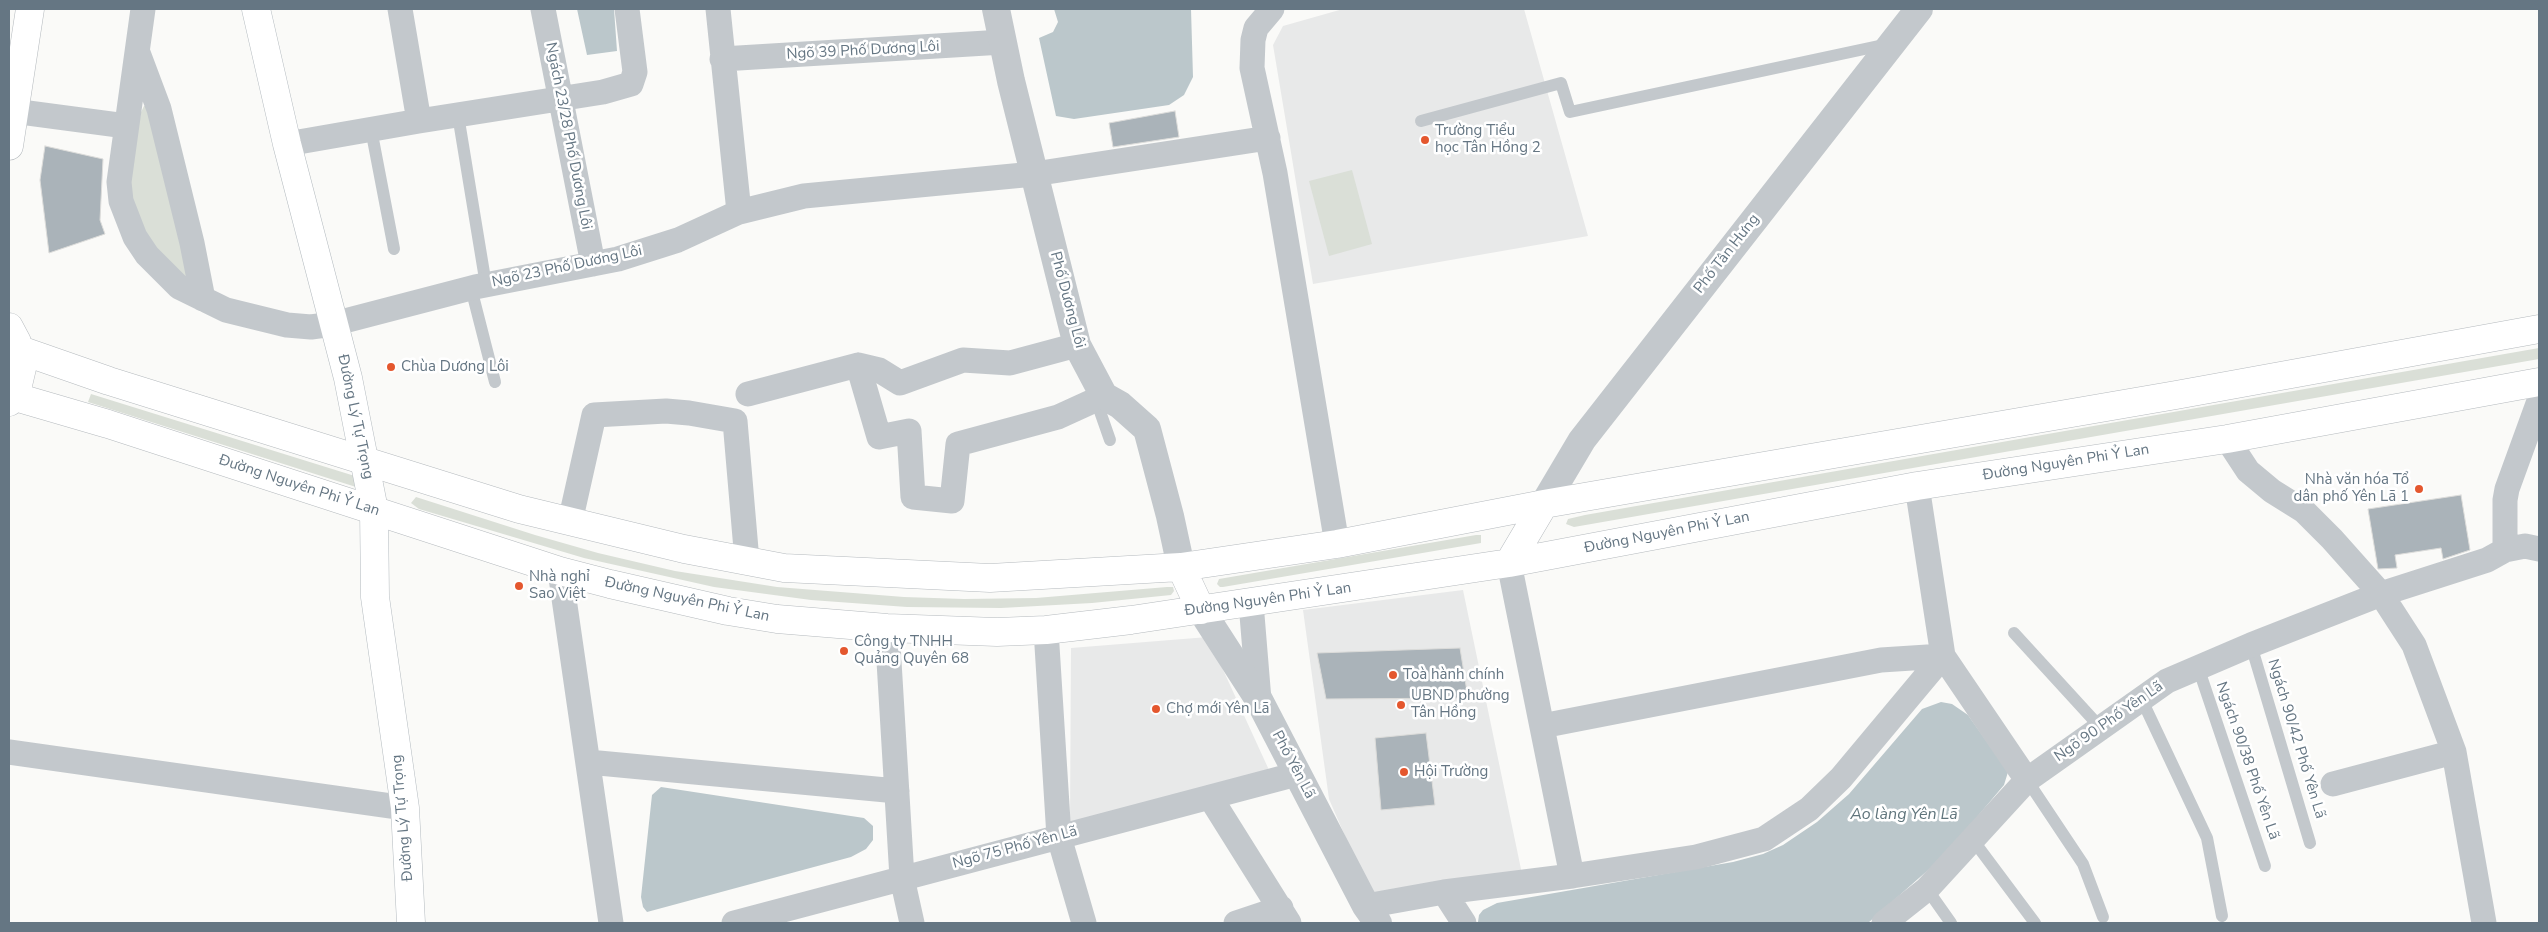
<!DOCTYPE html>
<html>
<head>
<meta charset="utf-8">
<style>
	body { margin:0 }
	#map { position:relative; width:2548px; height:932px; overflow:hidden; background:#fafaf8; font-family:"Nunito Sans",sans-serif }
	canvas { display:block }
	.frame { position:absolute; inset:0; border:10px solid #657683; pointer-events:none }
</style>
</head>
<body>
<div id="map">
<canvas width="2548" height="932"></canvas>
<div class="frame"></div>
</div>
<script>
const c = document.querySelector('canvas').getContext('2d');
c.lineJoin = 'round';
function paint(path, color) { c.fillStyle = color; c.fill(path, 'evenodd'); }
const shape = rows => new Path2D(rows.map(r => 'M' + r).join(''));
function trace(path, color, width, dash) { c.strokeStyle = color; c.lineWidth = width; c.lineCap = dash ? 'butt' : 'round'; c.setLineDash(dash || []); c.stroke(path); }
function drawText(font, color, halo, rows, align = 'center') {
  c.font = font + ' "Nunito Sans",sans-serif'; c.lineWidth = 5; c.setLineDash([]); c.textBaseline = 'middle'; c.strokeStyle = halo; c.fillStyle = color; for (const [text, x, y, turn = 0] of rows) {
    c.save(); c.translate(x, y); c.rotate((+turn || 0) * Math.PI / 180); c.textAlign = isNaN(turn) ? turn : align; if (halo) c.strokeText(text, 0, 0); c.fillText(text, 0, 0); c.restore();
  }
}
paint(shape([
	[1343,9,1524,9,1588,236,1313,284,1273,45,1283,26],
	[1463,590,1522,874,1371,896,1329,799,1303,610],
	[1208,637,1269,770,1070,822,1071,648]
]), '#e8e9e9');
paint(shape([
	[148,105,188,270,186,278,164,268,132,206,129,179,141,112,144,106],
	[1352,170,1372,244,1329,256,1309,181],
	[2539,348,2539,359,1574,527,1566,524,1568,519,1585,515],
	[91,394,358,477,356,487,88,402],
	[416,497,535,535,598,553,675,571,777,587,904,597,964,599,1036,598,1167,587,1173,587,1174,591,1171,595,1092,603,1001,608,907,607,811,600,714,587,584,558,419,509,411,503],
	[1476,535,1481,535,1481,543,1223,587,1220,587,1217,584,1219,579]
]), '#dadfd7');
paint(shape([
	[577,9,614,9,617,51,587,55],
	[1054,9,1191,9,1193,77,1184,95,1169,105,1074,119,1056,116,1039,38,1053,32,1058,22],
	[1941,702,1952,704,1968,715,2008,772,2004,785,1944,856,1868,923,1478,922,1479,915,1483,910,1497,903,1733,862,1763,854,1783,845,1817,822,1849,794,1922,709],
	[661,787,864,818,873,826,873,840,866,849,851,857,647,912,643,907,641,897,652,795]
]), '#bbc7cb');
const building = shape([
	[1175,111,1179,137,1113,147,1109,123,1175,111],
	[45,146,103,159,100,220,105,234,49,253,40,180,45,146],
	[2461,495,2470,550,2443,559,2441,548,2395,555,2397,568,2378,569,2368,509,2461,495],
	[1460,648,1468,698,1326,699,1317,653,1460,648],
	[1426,733,1435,805,1381,810,1375,738,1426,733]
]);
paint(building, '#aab3b9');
trace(building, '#dcdcda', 1);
const secondary = shape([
	[256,9,287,144,348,378,374,510,375,597,405,808,411,923]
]);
const primary = shape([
	[9,146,30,9],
	[9,327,17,342,22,368,18,385,9,402],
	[20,350,109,381,519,509,684,549,784,568,990,578,1181,567,1337,544,1544,504,2176,395,2539,329],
	[12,396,108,424,560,571,610,584,728,611,777,619,887,628,997,632,1046,630,1131,620,1509,563,1917,486,2227,439,2539,382],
	[1509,563,1544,504],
	[1181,567,1201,610]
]);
trace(secondary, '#b3babf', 29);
trace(primary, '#b5babe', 29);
trace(shape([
	[458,115,486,285],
	[1421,121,1561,83,1570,112,1888,44],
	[371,129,394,249],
	[471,288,495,382],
	[1096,400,1110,440],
	[2014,633,2100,727],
	[2251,645,2310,843],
	[2198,667,2265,866],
	[2141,698,2207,838,2222,916],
	[2027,780,2083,864,2103,917],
	[1973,840,2035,923],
	[1927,889,1951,923]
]), '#c3c8cc', 12);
trace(shape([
	[143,9,119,182,121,201,135,237,147,255,179,287,226,310,287,325,311,327,333,324,475,287,618,259,678,240,739,212,804,196,1034,174,1268,138],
	[400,9,419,121],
	[543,9,593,264],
	[718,9,739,212],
	[1272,9,1256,28,1253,40,1252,68,1275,173,1337,544],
	[138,53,159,109,192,243,203,299],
	[722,59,1003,42],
	[13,111,126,126],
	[287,144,419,121,603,92,631,84,635,72,627,9],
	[858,365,879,437,909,431,913,497,952,501,958,444,1058,417,1104,396],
	[748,394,858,365,879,370,900,383,963,360,1010,363,1077,345],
	[2227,439,2248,471,2272,491,2304,511,2332,539,2381,594,2414,645,2454,752,2484,923],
	[1917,486,1943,656,2027,780],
	[570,522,594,415,666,411,689,413,735,421,747,561],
	[2505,550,2505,500,2507,489,2539,401],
	[560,571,611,923],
	[1251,603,1259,700],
	[887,628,902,878,912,923],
	[1046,630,1059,837,1084,923],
	[1542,726,1881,660,1943,656],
	[9,752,405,808],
	[588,762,897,791],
	[2333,784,2454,752],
	[1210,797,1289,923],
	[1572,876,1696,857,1764,839,1809,809,1841,778,1943,656],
	[1444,892,1464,923],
	[1366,906,1444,892,1572,876,1509,563],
	[734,923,1297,774],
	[1236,923,1281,908],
	[1884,923,1927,889,2027,780,2167,681,2251,645,2381,594,2487,560,2505,550,2525,546,2539,549]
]), '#c3c8cc', 25);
trace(shape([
	[996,9,1011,81,1077,345,1104,396,1120,405,1147,429,1170,516,1181,567],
	[1544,504,1582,440,1919,9],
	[1201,610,1259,700,1366,906,1378,923]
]), '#c3c8cc', 28);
trace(secondary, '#fff', 28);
trace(primary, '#fff', 28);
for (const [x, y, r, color] of [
	[1425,140,5,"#e4572e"],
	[391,367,5,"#e4572e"],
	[2419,489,5,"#e4572e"],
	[519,586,5,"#e4572e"],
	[844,651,5,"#e4572e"],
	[1393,675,5,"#e4572e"],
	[1401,705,5,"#e4572e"],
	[1156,709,5,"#e4572e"],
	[1404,772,5,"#e4572e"]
]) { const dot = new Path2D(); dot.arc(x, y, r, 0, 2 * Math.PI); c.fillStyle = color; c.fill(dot); trace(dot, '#fff', 2); }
drawText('15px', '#657683', '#fff', [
	["Ngõ 39 Phố Dương Lôi",863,51,-3],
	["Ngách 23/28 Phố Dương Lôi",568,136,79],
	["Phố Tân Hưng",1727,254,-52],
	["Ngõ 23 Phố Dương Lôi",567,267,-12],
	["Phố Dương Lôi",1067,300,75],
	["Đường Lý Tự Trọng",355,417,78],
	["Đường Nguyên Phi Ỷ Lan",2066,463,-9],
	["Đường Nguyên Phi Ỷ Lan",299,486,18],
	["Đường Nguyên Phi Ỷ Lan",1667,533,-11],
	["Đường Nguyên Phi Ỷ Lan",687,600,12],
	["Đường Nguyên Phi Ỷ Lan",1268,600,-8],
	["Ngõ 90 Phố Yên Lã",2109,722,-35],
	["Ngách 90/42 Phố Yên Lã",2296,739,73],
	["Ngách 90/38 Phố Yên Lã",2247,761,71],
	["Phố Yên Lã",1293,765,62],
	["Đường Lý Tự Trọng",403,818,-95],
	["Ngõ 75 Phố Yên Lã",1015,848,-15]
]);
drawText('15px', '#657683', '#fff', [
	["Trường Tiểu",1435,131],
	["học Tân Hồng 2",1435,148],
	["Chùa Dương Lôi",401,367],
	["Nhà văn hóa Tổ",2409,480,"right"],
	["dân phố Yên Lã 1",2409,497,"right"],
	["Nhà nghỉ",529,577],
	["Sao Việt",529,594],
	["Công ty TNHH",854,642],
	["Quảng Quyên 68",854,659],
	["Toà hành chính",1403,675],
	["UBND phường",1411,696],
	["Tân Hồng",1411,713],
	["Chợ mới Yên Lã",1166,709],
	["Hội Trường",1414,772]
], 'left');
drawText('italic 16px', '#60757c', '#fff', [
	["Ao làng Yên Lã",1904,815]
]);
</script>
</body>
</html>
